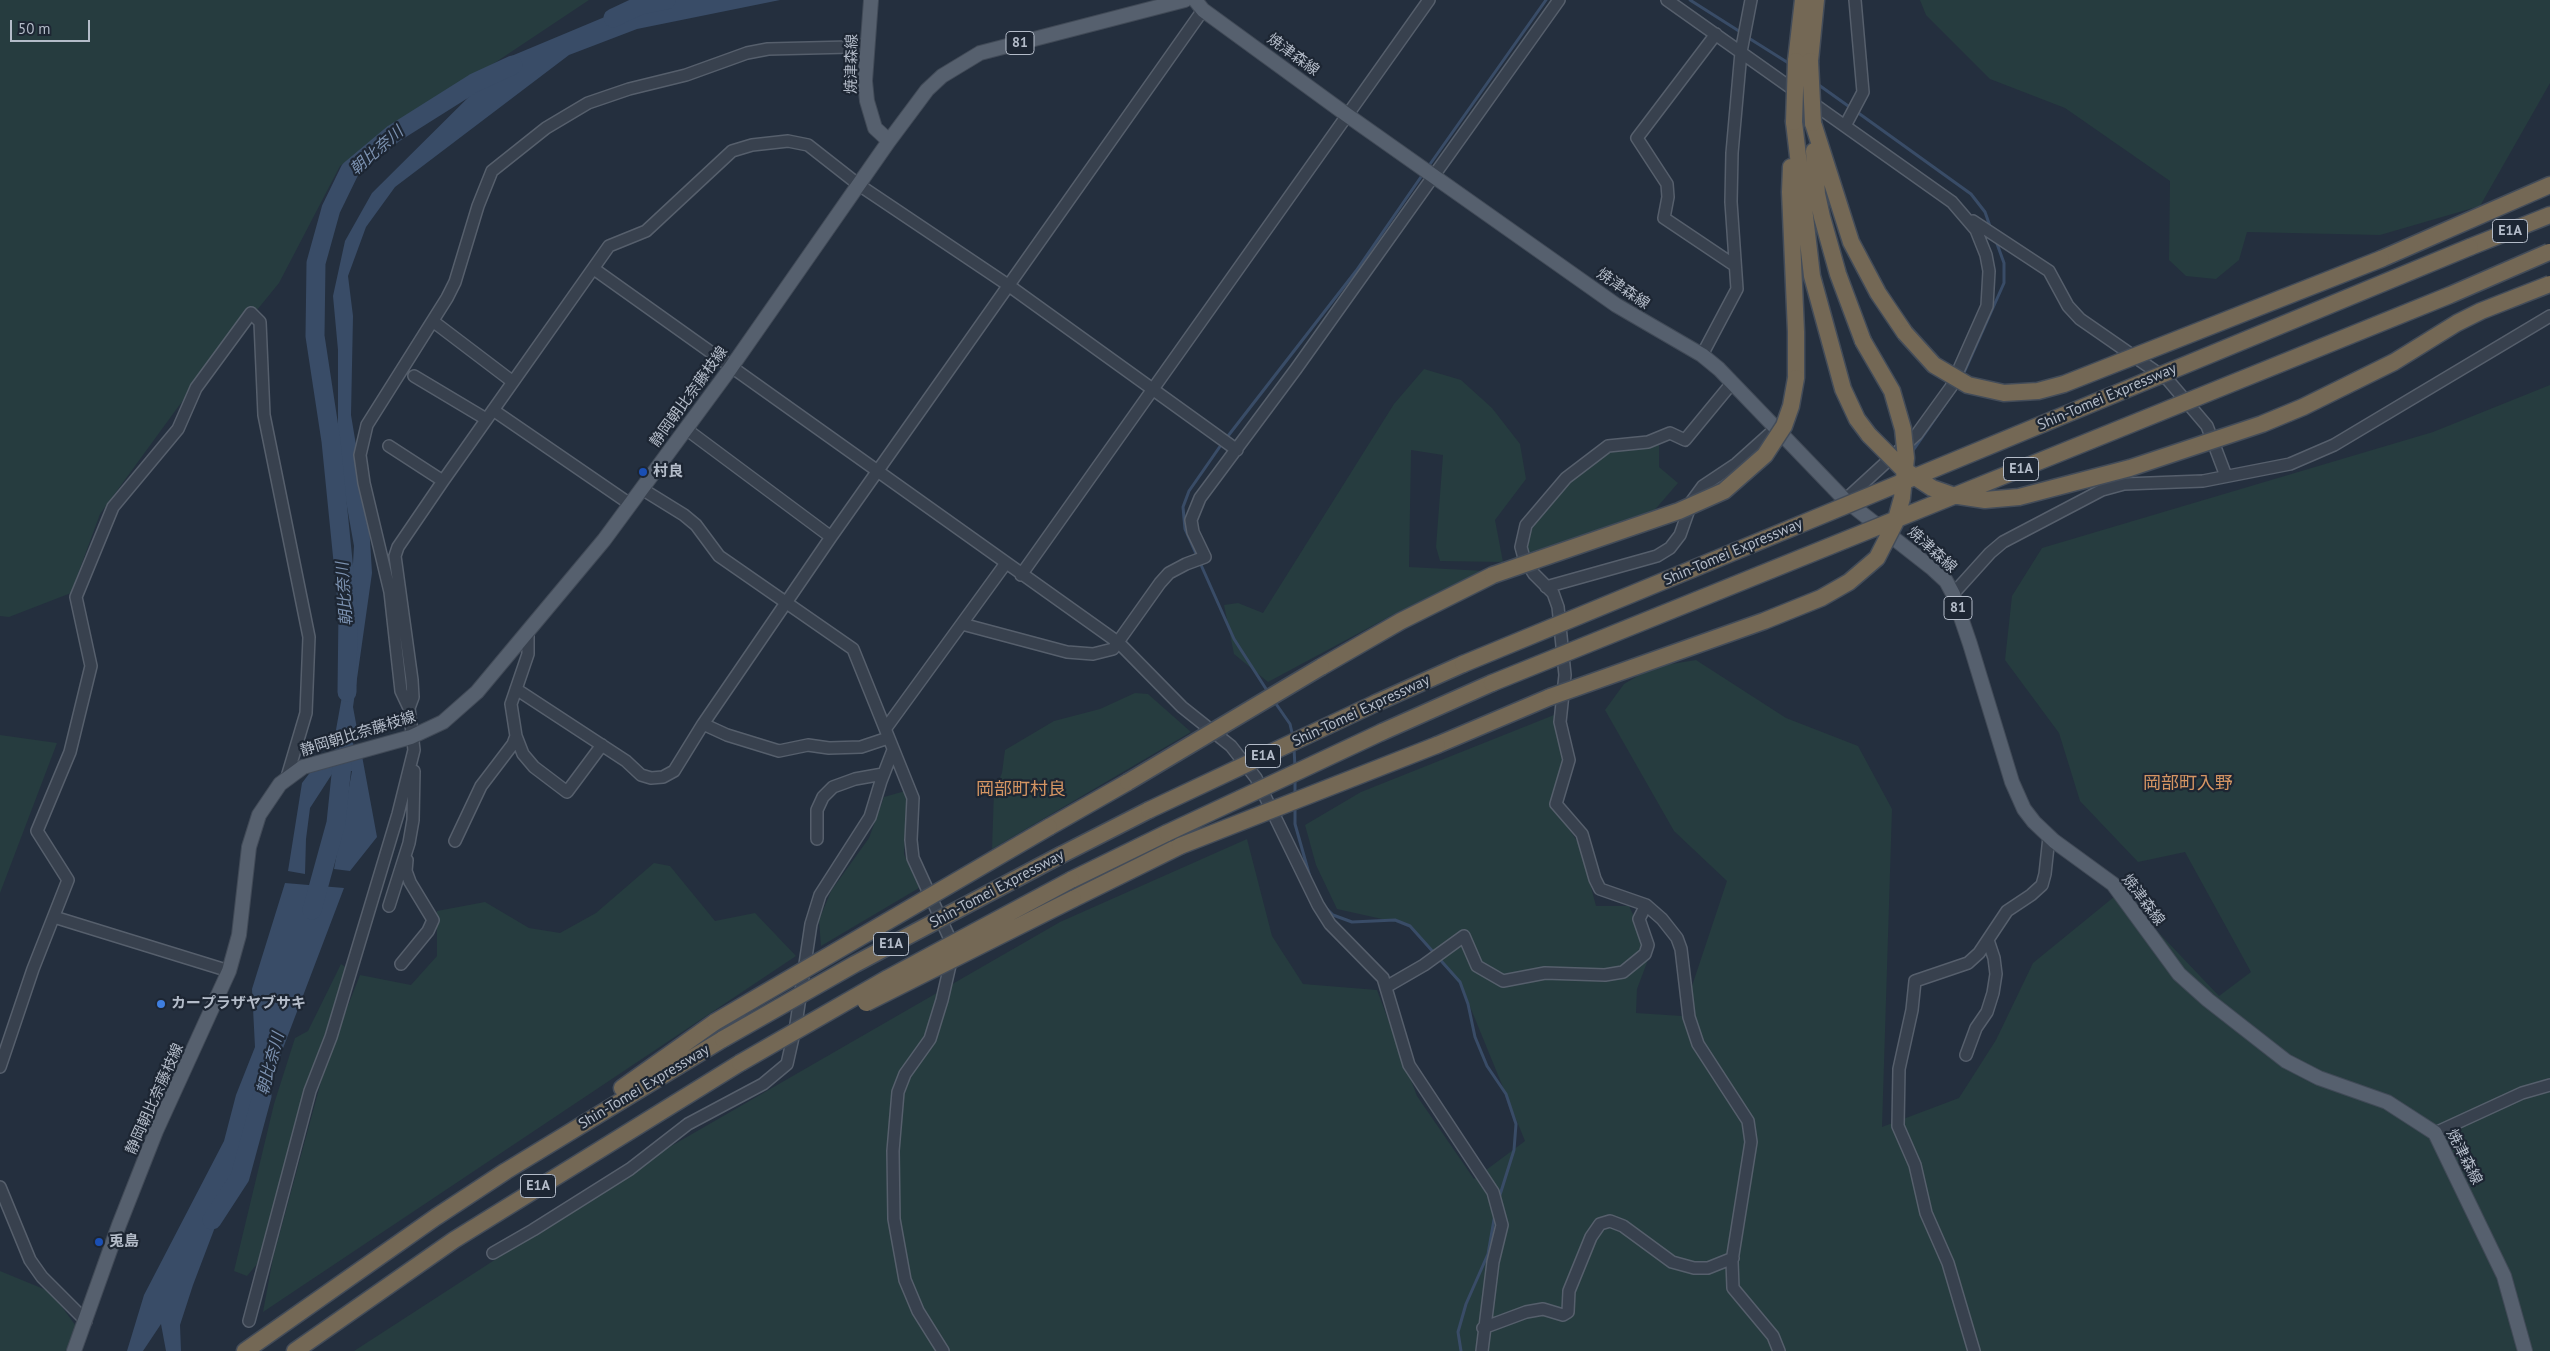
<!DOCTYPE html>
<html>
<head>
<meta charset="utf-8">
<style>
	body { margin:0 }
	#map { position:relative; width:2550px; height:1351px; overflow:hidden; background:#242f3e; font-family:"PT Sans",sans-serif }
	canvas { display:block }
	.scale { position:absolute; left:10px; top:20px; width:80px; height:22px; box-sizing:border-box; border:2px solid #b4bcc9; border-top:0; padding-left:6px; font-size:15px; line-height:18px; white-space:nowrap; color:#b4bcc9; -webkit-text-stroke:4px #1d2633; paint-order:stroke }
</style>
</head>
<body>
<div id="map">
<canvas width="2550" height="1351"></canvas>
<div class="scale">50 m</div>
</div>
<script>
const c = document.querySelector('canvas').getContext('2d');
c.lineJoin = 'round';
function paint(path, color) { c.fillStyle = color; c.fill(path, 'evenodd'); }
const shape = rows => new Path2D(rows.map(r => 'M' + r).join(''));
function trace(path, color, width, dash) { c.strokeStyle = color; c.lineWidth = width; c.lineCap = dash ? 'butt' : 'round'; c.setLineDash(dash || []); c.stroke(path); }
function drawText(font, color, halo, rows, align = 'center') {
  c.font = font + ' "PT Sans","Noto Sans JP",sans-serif'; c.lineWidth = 4.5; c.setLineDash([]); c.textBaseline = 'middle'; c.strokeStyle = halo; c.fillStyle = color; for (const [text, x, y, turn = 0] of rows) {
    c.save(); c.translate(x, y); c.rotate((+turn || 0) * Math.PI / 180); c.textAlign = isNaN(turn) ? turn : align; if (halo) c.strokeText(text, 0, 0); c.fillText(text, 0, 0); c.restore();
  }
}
paint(shape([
	[0,0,589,0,340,166,279,283,178,407,100,514,71,593,9,617,0,616],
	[1920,0,2550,0,2550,83,2480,206,2380,235,2247,232,2239,260,2216,279,2186,276,2169,260,2170,181,2065,108,1990,79,1926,15],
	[1424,369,1461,380,1492,408,1520,444,1526,479,1495,520,1503,562,1440,561,1436,547,1443,455,1411,450,1409,567,1485,571,1400,611,1268,682,1234,654,1224,605,1238,603,1263,613,1394,404],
	[2550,385,2550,1351,354,1351,666,1149,1060,922,1247,839,1272,936,1303,984,1377,990,1417,1096,1474,1179,1525,1141,1462,987,1409,925,1337,909,1316,865,1305,825,1361,792,1554,715,1565,758,1551,803,1580,845,1596,906,1629,906,1651,952,1637,989,1636,1013,1682,1016,1727,881,1674,831,1605,710,1624,684,1653,667,1696,660,1786,718,1858,746,1892,809,1882,1127,1959,1098,1996,1040,2033,963,2120,892,2219,996,2251,972,2185,852,2138,862,2080,801,2059,733,2005,660,2012,596,2042,548,2433,432],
	[1659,442,1659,467,1678,483,1652,513,1526,557,1532,524,1571,478,1615,446],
	[1135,693,1148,694,1191,732,992,849,994,791,1002,773,1005,750,1054,721,1100,709],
	[0,735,57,743,0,893],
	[905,791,907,804,904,854,919,888,821,946,819,920,831,891,869,838,884,797],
	[654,863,670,866,715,921,755,913,796,956,263,1312,273,1258,328,1056,360,975,411,985,437,956,437,911,485,902,529,928,560,933,596,913],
	[341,964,347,968,304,1097,258,1263,247,1276,234,1271,274,1104,295,1038,308,1031],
	[0,1271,51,1292,76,1326,66,1351,0,1351]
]), '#263c3f');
paint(shape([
	[671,0,780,0,637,29,569,55,395,187,366,227,348,276,353,316,351,415,369,523,372,573,353,707,377,837,350,871,334,869,352,771,334,771,310,808,306,839,305,874,288,871,302,783,334,741,347,668,354,546,338,456,338,350,333,296,345,241,372,193,509,57,619,11],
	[285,883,344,888,193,1285,180,1325,181,1351,166,1351,161,1324,143,1351,127,1351,144,1295,224,1141,236,1095,255,1047,252,989]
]), '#394c67');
paint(shape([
	[361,738,364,756,319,768,306,775,327,747]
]), '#242f3e');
trace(shape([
	[1690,0,1742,33],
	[1747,37,1790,64],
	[1816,83,1851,108],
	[1857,112,1971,194,1985,212,1991,229],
	[1428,167,1546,0],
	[1963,375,2004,283,2004,263,1996,241],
	[1912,452,1951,396],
	[1268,692,1234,639,1185,529,1183,507,1189,491,1221,445,1356,271,1423,174],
	[1274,701,1290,724,1293,737],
	[1294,748,1295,767],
	[1295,778,1295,794],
	[1295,806,1295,824,1310,877],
	[1325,907,1333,915,1352,922,1395,920,1410,926,1460,982,1468,1004,1475,1037,1487,1066,1506,1094,1516,1124,1514,1150,1499,1198],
	[1461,1351,1458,1332,1466,1304,1488,1254,1495,1214]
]), '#394c67', 3);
trace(shape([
	[613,18,641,5,666,0],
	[347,692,348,611,331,441,315,336,316,263,331,209,350,170,393,134,474,83,513,65],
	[312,910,336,823,344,746],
	[212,1220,240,1177,262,1096]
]), '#394c67', 19);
const minor = shape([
	[1667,0,1952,202,1976,230,1986,255,1989,271,1987,306,1951,387,1917,434,1845,500],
	[1716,34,1637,138,1667,184,1668,197,1664,218,1734,265],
	[1845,126,1863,92,1855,0],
	[1973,221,2049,271,2068,306,2080,319,2168,380,2207,426,2226,476],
	[594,269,1119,643,1182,707,1231,746,1256,778,1318,905,1330,924,1383,978,1409,1065,1493,1192,1502,1225,1493,1262,1482,1351],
	[434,322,513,382],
	[1702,355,1737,289,1731,202,1732,153,1741,52,1751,0],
	[414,376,486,419],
	[1732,383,1685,440,1670,433,1648,442,1608,446,1566,478,1526,525,1521,547,1524,558,1534,574,1553,593,1558,607,1565,675,1560,722,1569,760,1556,804,1582,834,1595,879,1600,889,1646,905,1662,919,1677,938,1681,949,1689,1017,1698,1044,1748,1121,1751,1142,1732,1261,1733,1288,1773,1336,1779,1351],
	[493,410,630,504],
	[686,429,831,537],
	[389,446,443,481],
	[642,489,684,515,696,525,719,556,853,649,913,798,911,840,913,858,954,948,942,1000,930,1039,905,1074,898,1092,893,1151,894,1219,905,1280,918,1311,943,1351],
	[1021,575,1429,0],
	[1546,587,1657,556,1670,548,1680,535,1692,501,1703,486,1736,464,1775,429],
	[1953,594,1990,553,2003,542,2102,490,2124,484,2203,481,2290,464,2334,445,2550,316],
	[962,624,1067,652,1093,654,1113,649,1160,583,1169,573,1186,564,1205,557,1193,532,1191,520,1200,498,1296,369,1559,0],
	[516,689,626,761,641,775,651,778,663,777,674,771,703,724,831,537,1203,10],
	[409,708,413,697,412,680,395,556,398,547,443,481,609,246,646,231,732,151,752,145,788,141,808,145,859,185,1008,285,1237,450],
	[703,724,727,735,779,751,808,745,829,748,861,747,888,738],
	[886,728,1006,563],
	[516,736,523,754,534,767,567,792,602,745],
	[817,839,817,810,823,797,833,787,855,779,883,774],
	[455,841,481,786,513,744,516,736,511,704,528,654,528,633],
	[389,906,409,843,413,820,414,771],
	[54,917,229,971],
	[401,964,428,931,433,920,410,882,406,871,407,860],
	[1386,987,1424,965,1464,936,1477,966,1503,981,1545,973,1605,975,1623,972,1645,954,1648,945,1639,919,1646,905],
	[1966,1055,1976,1028,1987,1012,1993,993,1996,974,1994,958,1988,940],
	[0,1067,33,969,68,880,37,831,70,752,91,666,76,597,113,507,178,429,196,388,251,313,260,322,264,415,309,637,306,713,287,777],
	[2435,1133,2522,1093,2550,1085],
	[0,1187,30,1260,42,1277,86,1321],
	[493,1253,533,1230,630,1169,688,1124,763,1084,787,1064,796,1024,811,924,820,895,870,817,881,781,893,750],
	[249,1321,310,1091,331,1037,398,814,414,750,409,708,401,691,390,592,364,483,360,455,367,425,447,298,455,282,478,206,492,171,546,128,588,103,629,89,686,75,747,53,768,49,850,47,868,44],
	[1483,1328,1526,1312,1543,1309,1563,1315,1568,1312,1569,1291,1591,1237,1600,1224,1610,1221,1623,1226,1672,1262,1694,1268,1708,1268,1733,1258],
	[1974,1351,1948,1263,1926,1213,1915,1165,1898,1126,1899,1069,1912,1010,1915,981,1968,963,1979,953,2007,911,2031,895,2042,885,2045,874,2049,837]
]);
const major = shape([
	[871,0,865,81,867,101,875,128,889,141],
	[1195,0,1203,10,1347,115,1616,305,1702,355,1719,369,1845,500,1933,569,1946,581,1953,594,1970,644,2012,782,2024,809,2034,822,2054,841,2113,884,2179,974,2208,1000,2286,1061,2319,1078,2387,1102,2435,1133,2504,1276,2525,1351],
	[74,1351,119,1225,156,1131,229,971,239,935,249,847,259,815,280,784,303,767,411,737,443,722,477,692,604,540,730,369,889,141,927,90,942,76,980,53,1185,0]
]);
const highway = shape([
	[1796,61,1803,0],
	[1810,61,1816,0],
	[1794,122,1812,276,1843,389,1857,419,1869,435],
	[1813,123,1851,242,1878,293,1905,333],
	[1814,151,1817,194,1822,217,1838,274,1863,341],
	[1791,167,1790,192,1796,332,1796,378],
	[2470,247,2550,215],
	[2381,259,2550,185],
	[1321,667,1401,621,1493,575],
	[1376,703,1463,664],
	[1382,732,1492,683],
	[1437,745,1550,697],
	[1049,827,1128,782],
	[1061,855,1149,810],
	[1071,880,1167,833],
	[1073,899,1180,846],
	[622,1088,715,1022],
	[245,1351,436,1217,506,1171,723,1039],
	[295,1351,454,1240,740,1063]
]);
trace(minor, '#565f6c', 14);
trace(major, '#414a57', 16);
trace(highway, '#434c59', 19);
trace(minor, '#38414e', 11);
trace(major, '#56606e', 14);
trace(highway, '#746855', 16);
const highwayBridge = shape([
	[1810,61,1813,123],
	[1794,122,1796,61],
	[1905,333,1934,365,1968,385,2004,393,2038,391,2064,384,2381,259],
	[1869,435,1903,469,1932,488,1952,495,1985,500,2019,497,2130,468,2262,424,2303,407,2394,362,2457,323,2481,311,2550,284],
	[1493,575,1679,511,1724,491,1765,455,1784,426,1791,406,1796,378],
	[1463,664,2470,247],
	[1492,683,2450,295,2549,252],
	[1550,697,1764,621,1821,598,1849,582,1877,558,1895,523,1902,498,1906,458,1903,429,1892,391,1863,341],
	[1128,782,1321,667],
	[1149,810,1376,703],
	[1167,833,1382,732],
	[1180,846,1437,745],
	[866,1003,1073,899],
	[715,1022,1049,827],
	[723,1039,855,964,1061,855],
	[740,1063,888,978,1071,880]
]);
trace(highwayBridge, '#434c59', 19, []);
trace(highwayBridge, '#746855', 16);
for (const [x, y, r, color] of [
	[643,472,5,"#1a4fb4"],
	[161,1004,5,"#3f7fe0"],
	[99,1242,5,"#1a4fb4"]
]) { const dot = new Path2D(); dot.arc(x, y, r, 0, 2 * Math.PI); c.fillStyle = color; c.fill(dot); trace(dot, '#1d2633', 2); }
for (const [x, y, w] of [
	[1020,43,28],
	[2510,231,35],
	[2021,469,35],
	[1958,608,28],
	[1263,756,35],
	[891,944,35],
	[538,1186,35]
]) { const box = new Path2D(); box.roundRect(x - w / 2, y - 11.5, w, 23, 4); c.fillStyle = '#1d2633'; c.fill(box); trace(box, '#b4bcc9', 1); }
drawText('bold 14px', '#b4bcc9', null, [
	["81",1020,43],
	["E1A",2510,231],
	["E1A",2021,469],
	["81",1958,608],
	["E1A",1263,756],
	["E1A",891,944],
	["E1A",538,1186]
]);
drawText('15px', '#b4bcc9', '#1d2633', [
	["焼津森線",1293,55,36],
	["焼津森線",852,64,-89],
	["焼津森線",1623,289,34],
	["静岡朝比奈藤枝線",689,397,-54],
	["Shin-Tomei Expressway",2107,397,-23],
	["焼津森線",1932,550,42],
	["Shin-Tomei Expressway",1733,552,-23],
	["Shin-Tomei Expressway",1361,711,-25],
	["静岡朝比奈藤枝線",358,734,-17],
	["Shin-Tomei Expressway",997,889,-28],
	["焼津森線",2143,900,53],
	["Shin-Tomei Expressway",644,1087,-31],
	["静岡朝比奈藤枝線",155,1099,-66],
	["焼津森線",2464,1157,63]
]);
drawText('bold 15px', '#b4bcc9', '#1d2633', [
	["村良",653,472],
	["カープラザヤブサキ",171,1004],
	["兎島",109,1242]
], 'left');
drawText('italic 16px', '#7c92b1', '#1d2633', [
	["朝比奈川",377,151,-41],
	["朝比奈川",345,594,-94],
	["朝比奈川",271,1064,-75]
]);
drawText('18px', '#d59563', '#1d2633', [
	["岡部町入野",2188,784],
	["岡部町村良",1021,790]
]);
</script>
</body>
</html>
